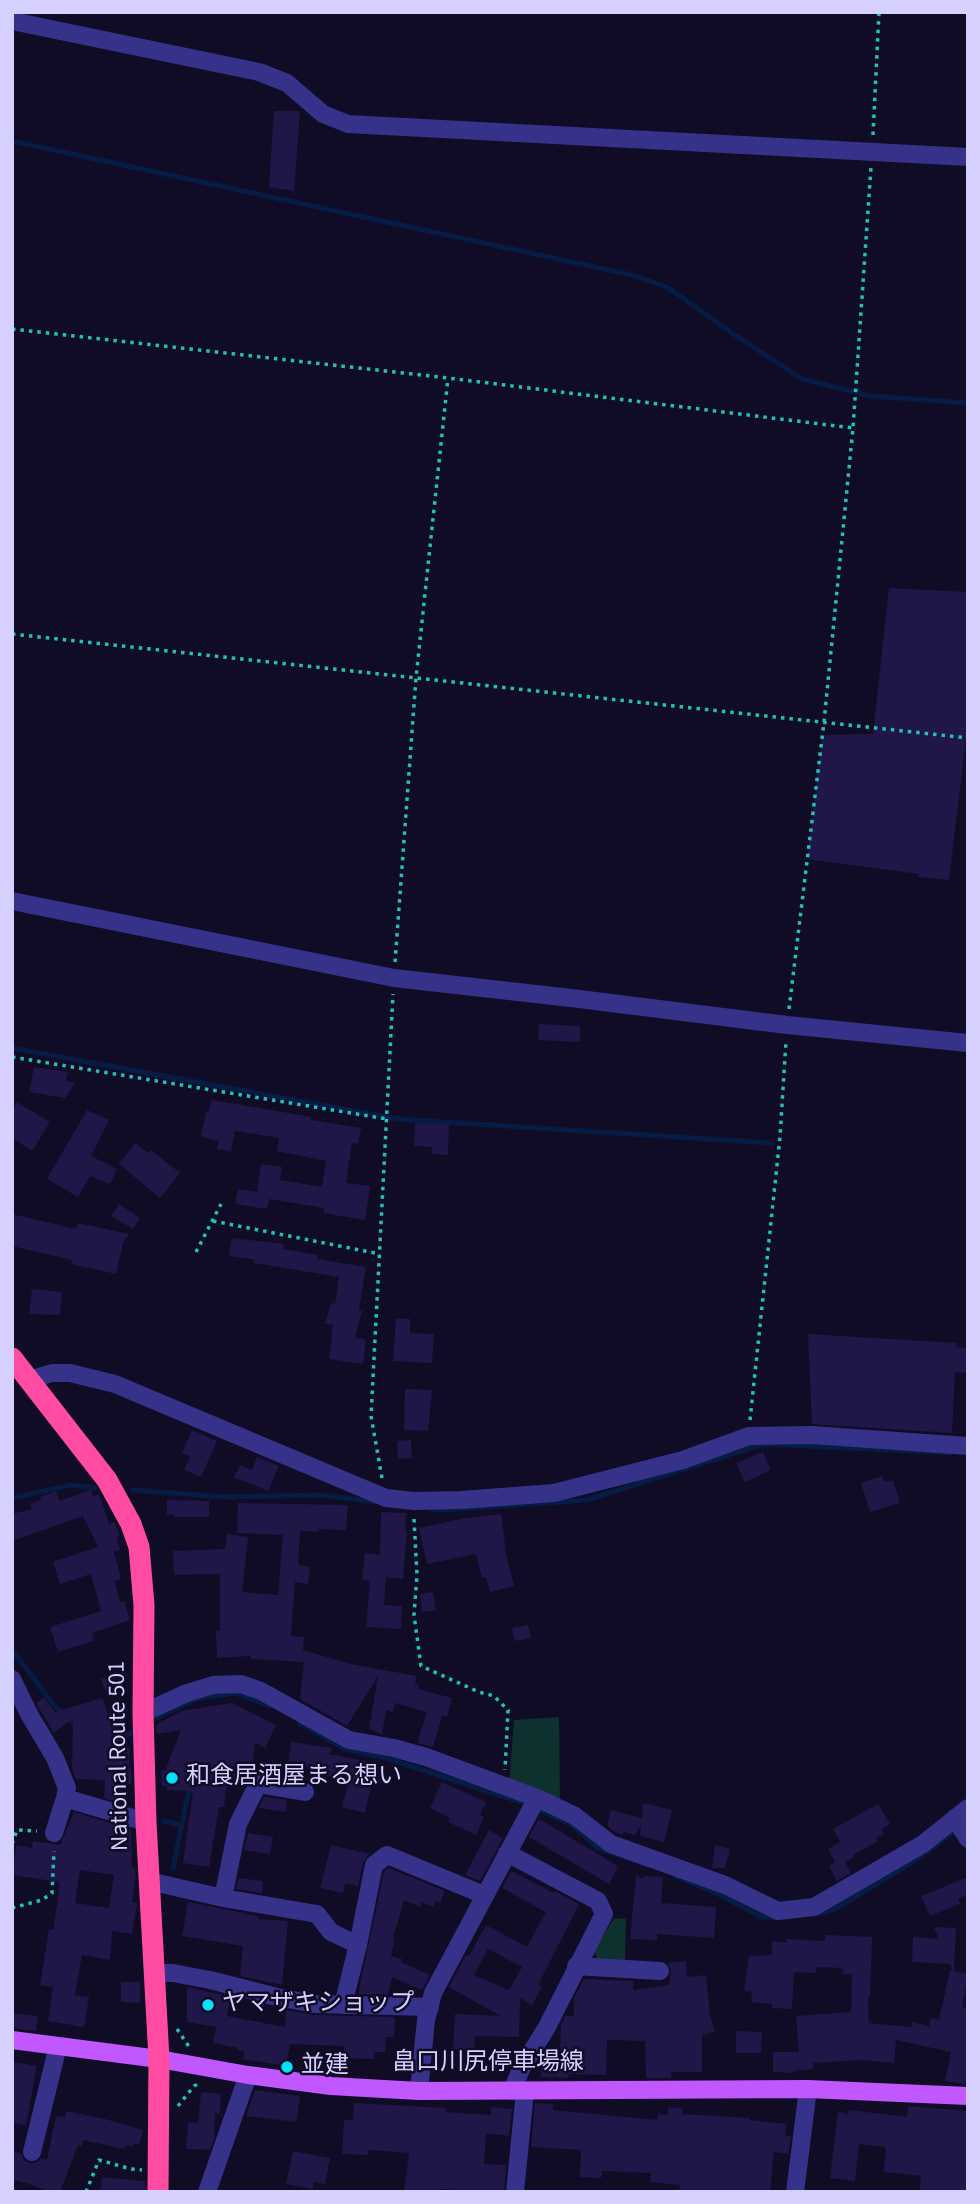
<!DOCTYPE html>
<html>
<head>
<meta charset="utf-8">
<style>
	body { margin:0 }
	#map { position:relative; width:980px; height:2204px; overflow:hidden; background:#100c25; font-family:"Source Sans 3",sans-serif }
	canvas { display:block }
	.frame { position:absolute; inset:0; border:14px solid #d6d0ff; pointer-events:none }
</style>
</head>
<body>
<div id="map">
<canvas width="980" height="2204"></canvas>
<div class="frame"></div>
</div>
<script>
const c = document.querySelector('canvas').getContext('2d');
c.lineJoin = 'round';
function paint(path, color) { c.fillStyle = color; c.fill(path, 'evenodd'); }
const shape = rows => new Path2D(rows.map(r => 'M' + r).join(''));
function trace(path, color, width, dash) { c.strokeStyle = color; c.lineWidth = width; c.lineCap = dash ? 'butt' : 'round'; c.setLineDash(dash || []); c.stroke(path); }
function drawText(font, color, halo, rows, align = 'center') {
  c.font = font + ' "Source Sans 3","Noto Sans JP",sans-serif'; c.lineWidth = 5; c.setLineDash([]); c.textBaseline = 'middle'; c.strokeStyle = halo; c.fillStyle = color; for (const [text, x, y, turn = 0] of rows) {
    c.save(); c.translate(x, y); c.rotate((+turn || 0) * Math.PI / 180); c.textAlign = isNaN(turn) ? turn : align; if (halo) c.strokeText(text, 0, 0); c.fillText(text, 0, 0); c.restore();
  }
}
paint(shape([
	[559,1717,560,1804,509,1784,514,1720],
	[614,1918,626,1919,625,1963,598,1961,594,1951]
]), '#0e302f');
trace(shape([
	[12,141,632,275,667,287,738,337,802,379,870,396,968,403],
	[12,1048,397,1119,771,1143],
	[133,1490,223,1497,323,1495,376,1502],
	[12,1498,71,1485,96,1488],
	[431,1509,444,1510,587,1500,763,1444,951,1453],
	[12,1650,53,1704,79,1729],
	[154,1719,196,1699,236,1693,270,1706],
	[300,1723,345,1749,386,1758,524,1803,572,1825,598,1848,647,1865],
	[116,1740,135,1731],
	[164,1821,181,1825],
	[173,1868,188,1794,195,1787],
	[675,1876,718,1894,762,1917,775,1917],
	[816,1914,835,1909,916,1860,968,1821]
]), '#051c45', 5);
paint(shape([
	[274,111,300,111,294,191,269,187],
	[889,588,968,592,968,738,966,738,949,880,918,877,919,874,807,859,822,735,873,734],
	[539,1024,580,1026,580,1042,538,1040],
	[34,1067,68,1072,66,1081,75,1083,65,1098,29,1092],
	[212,1100,295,1114,311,1117,311,1120,361,1128,358,1144,352,1143,346,1183,370,1186,365,1220,323,1213,324,1208,269,1199,267,1209,235,1204,238,1189,257,1192,261,1164,282,1167,280,1180,322,1187,326,1161,277,1151,279,1138,235,1131,231,1152,217,1149,219,1141,201,1137,206,1111,209,1112],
	[17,1102,50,1122,32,1151,12,1138,12,1110],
	[87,1110,109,1120,91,1156,117,1169,110,1184,90,1176,78,1197,47,1179],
	[415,1123,449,1124,448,1155,432,1154,432,1147,414,1146],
	[135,1143,148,1153,151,1150,180,1173,160,1198,119,1164],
	[119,1204,140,1218,133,1229,111,1216],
	[12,1214,76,1229,78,1223,129,1234,123,1243,116,1274,71,1264,72,1260,12,1246],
	[232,1238,284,1244,283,1249,318,1255,317,1259,366,1267,359,1310,362,1311,355,1338,366,1339,363,1364,329,1359,333,1325,325,1324,331,1303,335,1304,339,1277,254,1263,255,1260,229,1256],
	[32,1289,62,1292,60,1315,29,1314],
	[396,1318,410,1319,410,1333,434,1334,432,1363,393,1361],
	[808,1334,957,1343,956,1347,968,1348,968,1373,955,1372,952,1433,812,1424],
	[405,1389,432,1390,428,1431,404,1430],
	[192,1430,217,1441,201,1477,184,1470,190,1456,182,1453],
	[411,1440,412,1458,398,1459,397,1441],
	[763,1452,771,1470,745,1482,736,1463],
	[257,1457,279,1466,268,1491,234,1477,240,1465,252,1470],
	[882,1476,884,1482,893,1480,900,1503,870,1512,861,1483],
	[91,1490,93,1496,99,1494,109,1524,114,1522,120,1535,117,1537,120,1550,114,1552,121,1579,115,1581,114,1578,120,1602,124,1601,130,1620,92,1633,94,1641,58,1652,50,1627,101,1611,91,1574,60,1584,53,1562,98,1547,83,1516,12,1541,12,1514,32,1509,30,1504,41,1500,40,1497,56,1491,59,1501],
	[167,1500,209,1501,209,1517,173,1517,173,1514,167,1515],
	[238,1503,348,1505,346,1530,319,1529,318,1532,300,1531,298,1565,310,1567,308,1584,295,1582,291,1636,304,1637,303,1650,351,1664,417,1676,415,1684,419,1685,418,1689,452,1698,447,1717,442,1716,433,1747,417,1743,427,1712,395,1703,393,1712,386,1710,382,1734,369,1729,378,1676,347,1726,300,1699,304,1662,251,1659,251,1656,217,1658,216,1631,220,1630,220,1574,174,1575,173,1551,225,1549,227,1534,248,1537,242,1592,278,1595,283,1535,237,1533],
	[381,1512,406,1513,405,1531,407,1530,403,1579,386,1577,384,1605,402,1606,401,1629,366,1627,370,1581,362,1580,365,1553,380,1555],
	[501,1514,506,1553,514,1586,490,1592,486,1577,482,1578,476,1554,427,1564,419,1528,461,1519],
	[433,1592,436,1610,422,1612,420,1594],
	[528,1625,531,1638,515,1641,512,1628],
	[115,1675,120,1688,106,1692,101,1679],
	[44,1698,55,1712,103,1698,110,1722,116,1720,123,1748,130,1748,129,1769,131,1769,132,1784,126,1783,125,1804,104,1798,105,1780,76,1779,72,1769,73,1718,54,1733,36,1703],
	[232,1703,276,1725,265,1748,255,1743,251,1776,249,1778,228,1775,224,1807,219,1807,209,1867,183,1863,193,1791,167,1790,167,1786,162,1786,161,1771,165,1771,181,1730,157,1734,156,1725,181,1711],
	[291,1742,333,1748,329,1754,376,1763,365,1813,342,1807,349,1780,315,1773,316,1768,288,1765],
	[442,1782,486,1802,480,1815,484,1817,476,1835,448,1822,450,1818,430,1808],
	[264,1797,287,1800,286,1812,259,1808],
	[643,1803,672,1810,664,1842,640,1836,641,1825,635,1835,623,1832,623,1835,615,1832,607,1826,611,1810,642,1818],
	[878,1804,890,1824,881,1829,884,1834,876,1838,878,1841,853,1855,854,1857,845,1862,851,1873,837,1881,829,1866,835,1862,828,1849,840,1842,833,1829],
	[74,1812,131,1829,132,1868,135,1869,136,1874,132,1902,137,1903,137,1905,132,1934,112,1931,110,1960,82,1955,75,1995,89,1997,84,2027,48,2021,53,1987,40,1985,49,1929,53,1930,60,1885,58,1885,59,1882,12,1875,16,1845,32,1848,33,1841,60,1845],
	[80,1870,114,1875,109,1908,75,1903],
	[539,1819,618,1866,609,1884,529,1837],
	[489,1830,503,1838,480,1881,465,1875],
	[248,1833,273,1837,270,1854,244,1850],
	[331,1845,369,1854,363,1863,358,1886,345,1883,343,1893,320,1888],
	[715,1845,730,1849,725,1868,712,1868],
	[389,1868,445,1891,440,1903,436,1901,433,1907,422,1902,420,1907,404,1900,393,1938,395,1939,391,1956,402,1959,401,1962,430,1975,422,1990,392,1977,388,1995,358,1994,384,1871],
	[511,1871,554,1893,555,1891,579,1904,538,1985,542,1987,532,2005,520,1998,519,2037,475,2036,474,2051,453,2049,455,2014,501,2016,449,1987,466,1955,469,1956,486,1925,527,1947,546,1912,502,1888],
	[488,1949,522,1967,509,1990,474,1975],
	[636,1875,643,1879,644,1876,663,1877,661,1903,716,1907,714,1938,657,1934,657,1940,630,1939],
	[968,1877,968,1894,958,1899,960,1904,930,1916,921,1896],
	[239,1878,263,1881,262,1893,236,1889],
	[188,1902,258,1916,258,1919,288,1921,282,1985,240,1976,243,1946,182,1936],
	[934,1927,956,1928,954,1971,968,1974,962,2007,968,2008,968,2072,965,2084,945,2081,951,2052,896,2040,894,2063,861,2060,813,2063,813,2069,793,2071,793,2073,773,2072,773,2052,799,2052,796,2016,851,2012,852,1974,843,1974,843,1968,817,1967,816,1973,794,1972,792,2009,772,2008,772,2004,751,2002,752,1992,744,1991,749,1956,772,1955,772,1941,786,1943,786,1939,825,1941,825,1935,872,1937,870,1997,868,1997,869,2023,911,2027,912,2022,929,2026,931,2018,939,2020,950,1970,953,1971,950,1964,912,1962,913,1937,939,1939],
	[686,1961,687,1977,706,1975,710,2015,715,2031,702,2036,702,2072,671,2072,671,2078,646,2078,645,2041,607,2040,606,2075,569,2074,568,2078,541,2077,542,2056,560,2057,561,2025,565,2016,574,2016,574,1998,584,1979,633,1981,633,1990,669,1985,671,1971,668,1963],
	[121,1982,140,1982,140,2003,121,2002],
	[187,1987,230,1997,227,2016,285,2027,286,2010,314,2015,395,2017,394,2037,386,2037,385,2052,374,2052,374,2059,344,2058,344,2046,290,2044,286,2066,243,2059,244,2051,237,2050,238,2048,213,2043,216,2027,187,2022],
	[12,2013,38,2016,36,2031,12,2028],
	[736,2031,762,2032,761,2053,736,2053],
	[12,2062,37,2066,26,2125,12,2123],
	[255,2090,300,2096,296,2122,246,2116],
	[201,2092,221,2094,220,2114,215,2113,214,2139,210,2150,186,2149,188,2122,198,2123],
	[354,2103,446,2108,446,2112,491,2115,491,2107,512,2109,509,2136,486,2133,484,2164,506,2165,504,2192,442,2189,442,2192,404,2192,409,2153,368,2150,368,2155,342,2154,344,2120,353,2120],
	[535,2103,553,2104,553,2110,657,2120,658,2114,667,2115,668,2107,683,2109,682,2114,750,2118,750,2120,786,2124,785,2135,791,2136,788,2154,774,2152,770,2192,679,2192,680,2185,650,2182,651,2173,602,2171,601,2178,580,2177,581,2150,531,2147],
	[908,2106,968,2111,967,2192,919,2192,921,2176,884,2172,886,2147,859,2144,855,2181,830,2178,838,2112,848,2114,849,2110,907,2117],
	[66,2111,105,2119,143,2130,139,2145,134,2143,133,2146,125,2146,124,2149,83,2140,82,2146,78,2145,60,2192,50,2192,26,2183,12,2180,12,2152,21,2153,24,2160,29,2163,36,2163,41,2158,47,2160,56,2116,65,2117],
	[293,2151,330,2158,325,2184,314,2182,313,2189,286,2184],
	[102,2177,145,2181,145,2192,100,2192]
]), '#201648');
trace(shape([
	[873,135,879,12],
	[12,329,448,378,853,428],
	[12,634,968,738],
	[395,962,416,678,448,378],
	[789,1009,824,722,853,428,871,167],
	[12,1057,387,1119],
	[213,1221,380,1254],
	[196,1252,221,1204],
	[750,1420,780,1137,786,1041],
	[382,1478,371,1416,393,994],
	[414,1519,417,1575,414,1615,421,1666,479,1692,494,1696,508,1710,505,1770],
	[12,1844,17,1830,37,1831],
	[12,1908,42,1900,52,1893,54,1851],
	[177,2029,190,2048],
	[178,2106,194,2086,198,2084],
	[86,2192,99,2160,131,2169,142,2170]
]), '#22c1b8', 3.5, [3.5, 5]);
trace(shape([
	[12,21,259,72,287,83,323,114,348,124,968,157],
	[12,901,394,978,571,998,787,1025,968,1043],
	[29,1380,52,1373,70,1373,115,1384,386,1498,414,1501,461,1500,554,1493,683,1460,749,1436,812,1435,968,1446],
	[12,1679,29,1714,55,1758,67,1788,65,1798,146,1822],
	[143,1713,187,1693,213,1685,241,1684,261,1691,349,1740,394,1748,426,1757,537,1798,575,1816,611,1844,725,1885,778,1911,814,1907,923,1844,968,1808],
	[955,1818,968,1839],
	[54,1833,65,1798],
	[507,1853,598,1901,604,1914,547,2027,521,2069,512,2091],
	[149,1881,223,1898,317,1914,331,1932,358,1945,374,1865,387,1855,484,1895],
	[223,1898,238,1824,258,1784,305,1792],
	[576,1966,660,1971],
	[153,1973,173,1973,210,1980,277,1997,314,2004,430,2007],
	[343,2005,358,1945],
	[419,2091,426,2020,433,1993,537,1798],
	[32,2152,58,2046],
	[207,2192,248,2075],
	[515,2192,525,2091],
	[795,2192,808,2089]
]), '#363289', 18);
trace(shape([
	[12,2040,159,2059,248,2075,331,2086,419,2091,808,2089,968,2096]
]), '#c157ff', 18);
trace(shape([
	[12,1358,107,1480,131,1524,139,1547,144,1605,143,1713,146,1822,159,2059,158,2192]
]), '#ff4ba1', 21);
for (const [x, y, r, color] of [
	[172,1778,7,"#00e1fb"],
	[208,2005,7,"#00e1fb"],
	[287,2067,7,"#00e1fb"]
]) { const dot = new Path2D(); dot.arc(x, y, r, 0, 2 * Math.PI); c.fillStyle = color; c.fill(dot); trace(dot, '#100c25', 2.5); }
drawText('24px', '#d6d0ff', '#100c25', [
	["National Route 501",120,1756,-91],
	["畠口川尻停車場線",488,2064]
]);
drawText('24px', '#d6d0ff', '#100c25', [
	["和食居酒屋まる想い",186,1778],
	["ヤマザキショップ",222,2005],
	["並建",301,2067]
], 'left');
</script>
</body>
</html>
